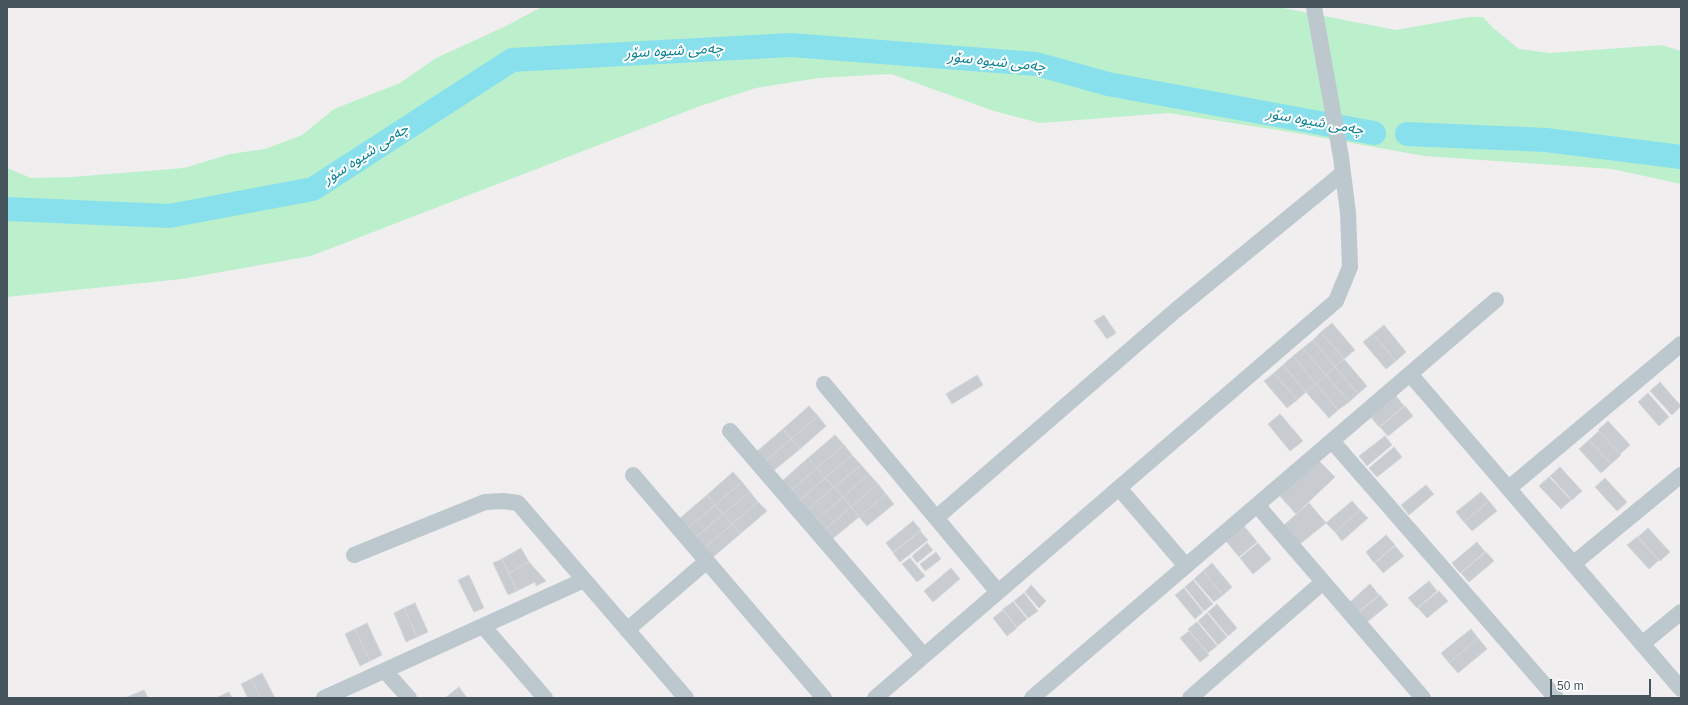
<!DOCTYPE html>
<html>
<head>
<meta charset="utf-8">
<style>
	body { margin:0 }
	#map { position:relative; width:1688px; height:705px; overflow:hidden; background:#f1eeef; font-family:Helvetica,sans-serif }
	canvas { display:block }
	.frame { position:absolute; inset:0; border:8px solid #46545c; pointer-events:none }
	.scale { position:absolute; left:1550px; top:679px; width:101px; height:18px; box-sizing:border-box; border:2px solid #46545c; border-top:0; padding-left:5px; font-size:12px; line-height:14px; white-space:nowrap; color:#46545c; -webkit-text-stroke:3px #fff; paint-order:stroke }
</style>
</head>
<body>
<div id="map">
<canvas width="1688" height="705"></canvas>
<div class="frame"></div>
<div class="scale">50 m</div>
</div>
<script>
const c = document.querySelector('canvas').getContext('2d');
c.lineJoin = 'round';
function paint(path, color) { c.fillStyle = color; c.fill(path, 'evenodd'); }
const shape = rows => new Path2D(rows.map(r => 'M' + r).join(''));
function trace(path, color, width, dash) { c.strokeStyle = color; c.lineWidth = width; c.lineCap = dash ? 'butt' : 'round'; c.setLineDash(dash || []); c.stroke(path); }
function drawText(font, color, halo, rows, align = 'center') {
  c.font = font + ' Helvetica,"Noto Sans Arabic",sans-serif'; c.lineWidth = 4; c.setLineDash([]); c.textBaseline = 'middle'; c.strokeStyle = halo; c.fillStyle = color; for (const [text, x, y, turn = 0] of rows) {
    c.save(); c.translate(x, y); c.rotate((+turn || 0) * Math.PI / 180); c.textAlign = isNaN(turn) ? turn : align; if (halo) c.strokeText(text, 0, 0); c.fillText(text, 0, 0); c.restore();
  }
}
paint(shape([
	[542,7,1278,7,1396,30,1469,17,1483,17,1492,27,1519,49,1550,53,1662,45,1681,51,1681,184,1612,169,1424,156,1290,132,1168,113,1040,123,994,111,891,74,819,78,756,88,700,106,311,256,182,279,7,297,7,168,31,178,71,177,184,168,230,154,265,149,302,135,334,109,400,83,436,58,504,27]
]), '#bcf0cc');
trace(shape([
	[1407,134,1546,140,1681,157],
	[7,209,169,216,313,189,512,60,791,45,1036,64,1108,84,1374,133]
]), '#89e0ed', 24);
const building = shape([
	[1104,315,1116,333,1107,339,1094,321,1104,315],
	[1332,323,1355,350,1344,359,1321,332,1332,323],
	[1384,325,1406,352,1396,361,1373,334,1384,325],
	[1321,332,1344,359,1335,367,1313,340,1321,332],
	[1373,334,1396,361,1386,369,1363,342,1373,334],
	[1313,340,1335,367,1326,375,1303,348,1313,340],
	[1303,348,1326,375,1316,384,1293,356,1303,348],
	[1293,356,1316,384,1306,392,1283,365,1293,356],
	[1344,359,1367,386,1358,394,1335,367,1344,359],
	[1283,365,1306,392,1297,400,1274,373,1283,365],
	[1335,367,1358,394,1349,402,1326,375,1335,367],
	[1274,373,1297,400,1287,408,1264,381,1274,373],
	[977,375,983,385,952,404,946,394,977,375],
	[1326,375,1349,402,1338,410,1316,384,1326,375],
	[1660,382,1681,406,1672,415,1650,391,1660,382],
	[1316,384,1338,410,1329,418,1306,392,1316,384],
	[1648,393,1669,417,1659,426,1638,402,1648,393],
	[1396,396,1404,406,1379,427,1371,417,1396,396],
	[809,406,818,416,791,439,783,429,809,406],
	[1405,406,1413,416,1388,436,1380,427,1405,406],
	[1280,414,1303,441,1290,451,1268,424,1280,414],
	[818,416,826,426,800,449,791,439,818,416],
	[1608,421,1630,445,1620,454,1598,430,1608,421],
	[783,429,791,439,763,463,755,453,783,429],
	[1599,431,1621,455,1611,464,1589,440,1599,431],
	[835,435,844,445,817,468,808,458,835,435],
	[1385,436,1392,445,1367,466,1359,456,1385,436],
	[791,439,800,449,772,472,763,463,791,439],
	[1589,440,1611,464,1601,473,1579,449,1589,440],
	[844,445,852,455,825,478,817,468,844,445],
	[1394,447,1402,457,1377,477,1369,468,1394,447],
	[852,455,861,465,834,487,825,478,852,455],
	[1315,457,1335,477,1296,514,1277,493,1315,457],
	[808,458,817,468,789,492,781,482,808,458],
	[861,465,869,474,843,497,834,487,861,465],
	[1560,467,1582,491,1572,500,1550,476,1560,467],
	[817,468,825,478,798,502,789,492,817,468],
	[733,472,742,482,715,505,707,495,733,472],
	[869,474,878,484,851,507,843,497,869,474],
	[1549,477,1571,500,1561,509,1539,486,1549,477],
	[825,478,834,487,806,511,798,502,825,478],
	[1605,478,1627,502,1617,511,1595,487,1605,478],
	[742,482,750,492,723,514,715,505,742,482],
	[878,484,886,494,859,517,851,507,878,484],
	[1426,485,1434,494,1409,515,1401,505,1426,485],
	[834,487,843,497,815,521,806,511,834,487],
	[750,492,758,502,732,524,723,514,750,492],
	[1481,492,1489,501,1464,522,1456,512,1481,492],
	[886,494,894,504,867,526,859,517,886,494],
	[707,495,715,505,687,529,679,519,707,495],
	[843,497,851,507,823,531,815,521,843,497],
	[1352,501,1360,510,1335,532,1326,523,1352,501],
	[1489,501,1497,511,1472,531,1464,522,1489,501],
	[758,502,767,511,740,534,732,524,758,502],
	[1309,503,1326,523,1300,544,1284,525,1309,503],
	[715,505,723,514,695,538,687,529,715,505],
	[851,507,859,517,831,540,823,531,851,507],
	[1360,510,1368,518,1342,541,1335,532,1360,510],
	[723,514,732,524,704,549,695,538,723,514],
	[913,521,921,530,893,552,886,543,913,521],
	[732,524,740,534,712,558,704,549,732,524],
	[1244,526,1257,542,1239,557,1226,541,1244,526],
	[1648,528,1670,552,1660,561,1638,537,1648,528],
	[920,531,928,540,900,562,893,553,920,531],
	[1386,535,1395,545,1374,563,1366,552,1386,535],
	[1637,537,1659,560,1649,569,1627,545,1637,537],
	[1477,542,1485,552,1460,573,1452,563,1477,542],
	[927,543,933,550,917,563,912,556,927,543],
	[1258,543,1271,559,1253,574,1240,558,1258,543],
	[1395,546,1404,556,1383,573,1375,563,1395,546],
	[521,548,529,562,509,573,502,559,521,548],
	[936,552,941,559,925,571,920,564,936,552],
	[1486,552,1494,561,1469,582,1461,573,1486,552],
	[910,558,925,576,917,582,902,564,910,558],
	[502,559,517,591,508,595,493,563,502,559],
	[529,562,546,581,536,586,535,582,517,591,509,573,529,562],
	[1212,563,1232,587,1223,595,1203,571,1212,563],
	[951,568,960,579,933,602,924,591,951,568],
	[1203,571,1223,595,1214,602,1194,579,1203,571],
	[469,575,484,608,474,612,458,580,469,575],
	[1193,580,1213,604,1204,611,1185,587,1193,580],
	[1429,581,1437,591,1417,608,1408,598,1429,581],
	[1370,584,1379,595,1358,612,1350,602,1370,584],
	[1031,585,1046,601,1039,608,1025,592,1031,585],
	[1184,588,1203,612,1195,619,1175,595,1184,588],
	[1439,591,1448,601,1427,618,1418,608,1439,591],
	[1024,593,1038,611,1028,618,1014,601,1024,593],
	[1380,595,1388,605,1367,622,1359,612,1380,595],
	[1013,602,1027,619,1017,627,1003,609,1013,602],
	[415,603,428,632,417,637,404,608,415,603],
	[1217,604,1237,628,1228,636,1208,612,1217,604],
	[404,608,417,637,406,642,394,613,404,608],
	[1003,610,1017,628,1007,636,993,618,1003,610],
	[1207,613,1227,637,1218,645,1198,621,1207,613],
	[1197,622,1217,646,1208,653,1188,629,1197,622],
	[367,623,382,655,370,661,355,629,367,623],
	[355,629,370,661,360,666,345,634,355,629],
	[1471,629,1478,638,1449,663,1441,653,1471,629],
	[1189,631,1209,655,1200,662,1180,638,1189,631],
	[1478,638,1487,649,1458,673,1449,663,1478,638],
	[262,673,275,698,261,698,251,679,262,673],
	[251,679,261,698,248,698,241,684,251,679],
	[459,687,467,698,445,698,459,687],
	[144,690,148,698,125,698,144,690],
	[229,692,232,698,218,698,218,697,229,692]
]);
paint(building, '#c8ccd1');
trace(building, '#d2d5da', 1);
trace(shape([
	[1410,374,1681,689],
	[824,384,998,592],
	[730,431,924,656],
	[1332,441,1556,698],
	[633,475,824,698],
	[1119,488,1186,566],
	[1509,488,1681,344],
	[1257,505,1423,698],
	[936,518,1176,310,1343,173],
	[354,555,485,502,503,501,518,503,686,698],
	[1573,564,1681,475],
	[483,626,545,698],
	[627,630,707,561],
	[1642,644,1681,612],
	[385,671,409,698],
	[324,698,584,580],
	[875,698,1336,301,1350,267,1348,213,1341,157,1314,7],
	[1032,698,1496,300],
	[1190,698,1323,582]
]), '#bcc7ce', 16);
drawText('italic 15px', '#0b8295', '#fff', [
	["چەمی شیوە سۆر",674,51,-3],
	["چەمی شیوە سۆر",997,62,6],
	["چەمی شیوە سۆر",1315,122,10],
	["چەمی شیوە سۆر",366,154,-33]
]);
</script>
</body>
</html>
